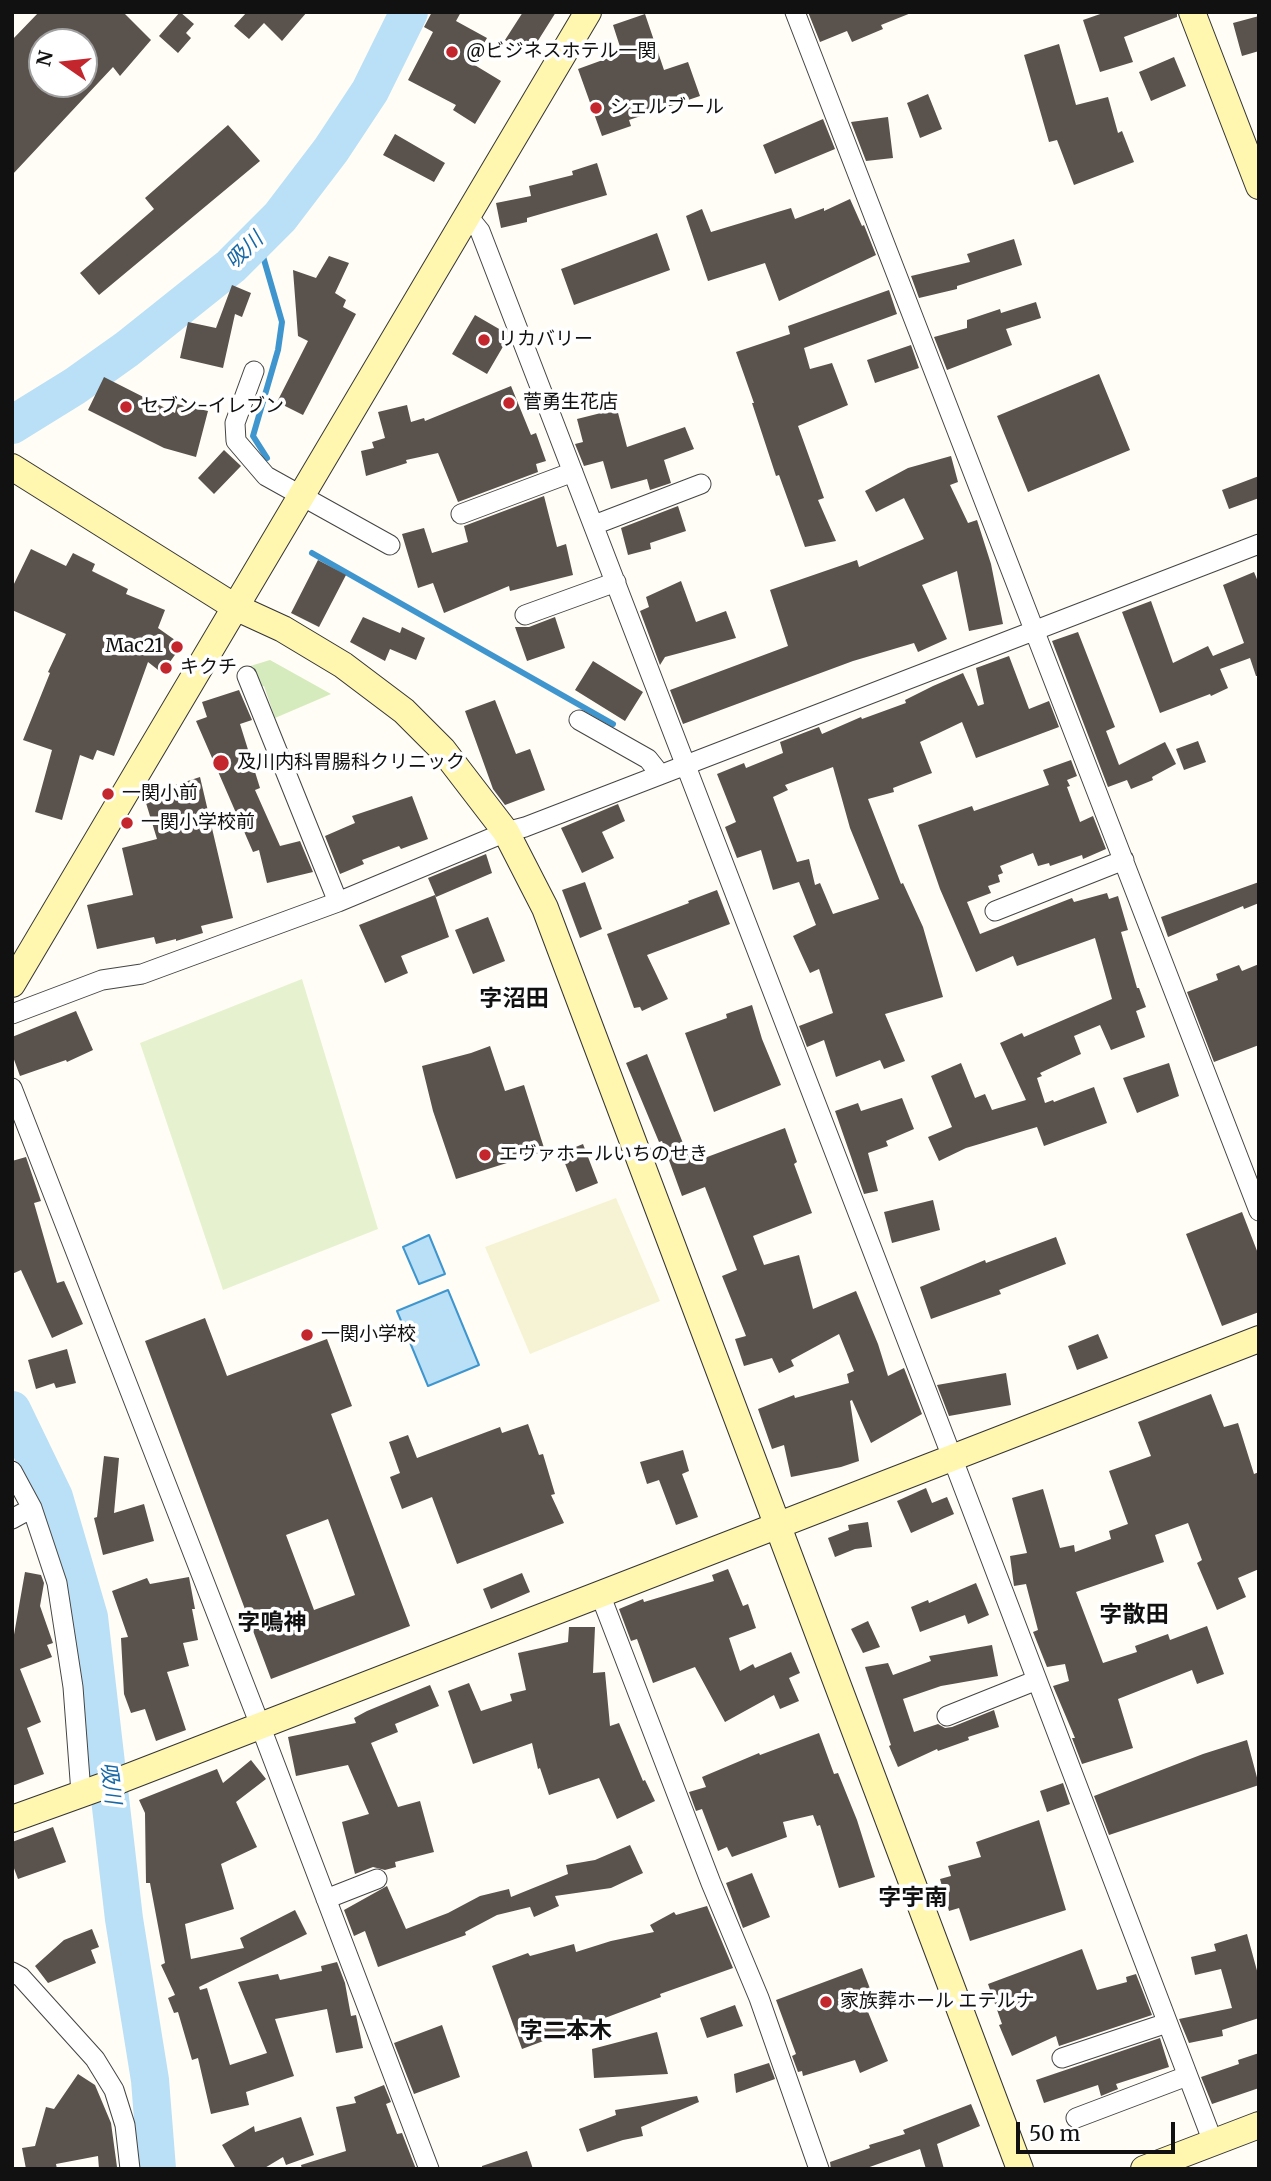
<!DOCTYPE html>
<html>
<head>
<meta charset="utf-8">
<style>
	body { margin:0 }
	#map { position:relative; width:1271px; height:2181px; overflow:hidden; background:#fffdf5; font-family:Merriweather,serif }
	canvas { display:block }
	.frame { position:absolute; inset:0; border:14px solid #111; pointer-events:none }
	.north { position:absolute; left:28px; top:28px; width:70px; height:70px; box-sizing:border-box; background:#fff; border:2px solid #a0a0a0; border-radius:50%; rotate:284deg; font-size:19px; font-weight:700; line-height:28px; text-align:center; color:#111 }
	.north::after { content:''; display:block; margin:auto; width:24px; height:32px; background:#c4262e; clip-path:polygon(50% 0,100% 100%,50% 72%,0 100%) }
	.scale { position:absolute; left:1016px; top:2122px; width:159px; height:32px; box-sizing:border-box; border:4px solid #111; border-top:0; padding-left:9px; font-size:21px; line-height:24px; white-space:nowrap; color:#111; -webkit-text-stroke:5px #fff; paint-order:stroke }
</style>
</head>
<body>
<div id="map">
<canvas width="1271" height="2181"></canvas>
<div class="frame"></div>
<div class="north">N</div>
<div class="scale">50 m</div>
</div>
<script>
const c = document.querySelector('canvas').getContext('2d');
c.lineJoin = 'round';
function paint(path, color) { c.fillStyle = color; c.fill(path, 'evenodd'); }
const shape = rows => new Path2D(rows.map(r => 'M' + r).join(''));
function trace(path, color, width, dash) { c.strokeStyle = color; c.lineWidth = width; c.lineCap = dash ? 'butt' : 'round'; c.setLineDash(dash || []); c.stroke(path); }
function drawText(font, color, halo, rows, align = 'center') {
  c.font = font + ' Merriweather,"Noto Sans JP",serif'; c.lineWidth = 7; c.setLineDash([]); c.textBaseline = 'middle'; c.strokeStyle = halo; c.fillStyle = color; for (const [text, x, y, turn = 0] of rows) {
    c.save(); c.translate(x, y); c.rotate((+turn || 0) * Math.PI / 180); c.textAlign = isNaN(turn) ? turn : align; if (halo) c.strokeText(text, 0, 0); c.fillText(text, 0, 0); c.restore();
  }
}
paint(shape([
	[616,1198,660,1301,530,1354,485,1247]
]), '#f6f3d4');
paint(shape([
	[270,660,331,694,275,718,264,686,256,688,247,667]
]), '#d5ebbd');
paint(shape([
	[302,979,378,1229,223,1290,140,1043]
]), '#e6f2cf');
const water = shape([
	[429,1235,445,1274,419,1284,403,1247,429,1235],
	[448,1290,479,1365,428,1386,397,1311,448,1290]
]);
paint(water, '#b9e0f7');
trace(water, '#3f96cf', 2);
trace(shape([
	[258,239,282,322,278,350,253,436,267,458],
	[312,553,613,724]
]), '#3f96cf', 6);
trace(shape([
	[12,425,75,386,127,349,231,266,280,217,331,150,370,91,409,12],
	[12,1410,54,1497,89,1617,124,1919,150,2080,157,2169]
]), '#b9e0f7', 38);
paint(shape([
	[39,12,123,12,151,40,120,76,113,67,12,175,12,40],
	[42,42,84,42,84,84,42,84],
	[180,12,194,24,186,33,191,38,178,53,159,36],
	[247,12,307,12,282,41,264,23,249,39,234,26],
	[432,12,461,12,456,21,487,38,473,64,501,81,475,124,453,110,456,105,408,80,433,32,424,27],
	[523,12,556,12,529,55,505,40],
	[808,12,911,12,911,13,881,25,883,29,852,42,847,31,820,42],
	[1106,12,1177,12,1177,17,1124,37,1133,62,1100,72,1083,20],
	[645,14,664,70,688,62,700,96,629,120,631,126,602,136,578,69,622,53,613,25],
	[1259,16,1259,51,1242,56,1233,23],
	[1059,44,1076,105,1108,97,1118,133,1122,131,1134,162,1074,185,1057,140,1049,142,1024,55],
	[1174,57,1186,86,1151,101,1139,72],
	[928,94,942,129,920,138,907,103],
	[888,117,893,158,866,161,851,122],
	[823,119,835,149,775,174,763,145],
	[228,125,260,161,99,295,80,273,154,209,145,198],
	[395,134,445,163,434,182,383,155],
	[597,163,607,195,527,218,527,222,501,228,496,203,531,196,529,186,573,175,572,171],
	[850,199,862,226,864,225,876,255,779,301,765,263,708,281,686,216,702,209,711,232,791,208,795,219,824,208,824,211],
	[657,233,670,270,574,305,561,269],
	[1014,239,1022,265,957,286,957,289,919,298,911,276,970,262,967,254],
	[329,256,349,263,335,293,346,300,343,307,356,314,303,415,277,402,308,341,298,336,293,270,316,278],
	[232,285,251,293,242,317,235,314,223,368,180,358,188,322,216,328],
	[889,290,897,314,804,348,810,369,832,363,848,405,798,426,824,498,818,500,836,541,805,547,779,475,776,476,752,403,754,403,736,352,790,334,788,326],
	[1036,302,1041,318,1006,329,1012,345,947,370,934,337,967,328,967,320,1000,309,1001,313],
	[475,315,506,333,508,338,487,374,452,354],
	[911,345,919,368,875,383,867,360],
	[1099,374,1130,450,1028,492,997,416],
	[104,377,175,413,177,404,208,411,196,457,164,448,88,410],
	[511,386,531,435,536,433,546,461,536,464,538,472,458,502,438,453,406,460,407,463,366,476,361,451,374,448,372,442,385,438,378,412,407,405,411,422,424,418,425,421],
	[617,409,627,447,685,427,694,449,664,460,671,483,650,490,647,479,611,489,603,461,584,466,575,444,583,442,577,419],
	[224,450,241,466,214,494,198,478],
	[951,456,958,482,950,485,968,523,977,520,991,564,1003,624,969,631,957,571,922,585,947,639,918,652,914,643,853,661,683,724,670,690,788,646,770,590,857,560,859,567,924,539,904,498,876,512,865,491,908,468],
	[1259,476,1259,498,1229,509,1222,490],
	[544,496,557,547,566,544,573,575,510,591,509,586,444,613,433,583,418,588,402,534,424,528,432,553,468,542,464,526],
	[678,506,686,531,650,543,651,549,628,555,621,528],
	[31,549,66,566,73,553,95,564,92,571,128,589,126,594,165,610,158,628,182,645,162,673,148,662,114,756,97,750,93,760,80,755,62,820,35,812,52,750,23,740,50,673,48,672,66,634,12,610,12,588],
	[318,560,346,575,319,627,291,613],
	[1254,572,1259,584,1259,676,1256,676,1250,658,1220,669,1228,688,1211,696,1210,694,1160,713,1122,612,1151,601,1173,663,1208,646,1213,656,1244,643,1223,585],
	[681,581,696,622,726,611,736,638,665,657,660,665,640,611,649,607,646,597],
	[363,617,400,633,402,627,425,638,416,660,390,649,385,661,350,642],
	[555,617,565,648,527,661,515,627,529,627],
	[1078,632,1115,727,1106,731,1119,765,1165,742,1176,764,1152,777,1153,780,1131,789,1127,780,1108,787,1052,641],
	[1009,656,1029,709,1049,701,1059,727,976,758,962,722,920,742,932,773,893,788,894,792,868,799,901,884,903,883,923,927,943,997,885,1014,905,1061,884,1069,880,1060,836,1077,824,1040,807,1047,799,1026,833,1013,819,969,810,973,793,936,816,925,799,882,773,890,761,850,737,858,725,827,736,822,717,774,744,763,746,768,783,753,780,742,819,727,822,734,861,717,862,719,906,703,905,700,933,686,963,673,978,706,984,704,976,668],
	[833,767,850,828,879,899,833,914,820,883,815,885,809,859,797,862,773,797,788,790,785,785],
	[593,661,643,692,625,721,575,690],
	[239,690,252,720,240,724,260,788,255,790,280,846,300,841,313,872,267,883,259,850,253,852,196,721,207,717,202,702],
	[495,700,516,754,530,749,545,790,505,805,493,789,465,711],
	[1198,741,1206,762,1184,770,1176,749],
	[1071,760,1077,776,1067,780,1070,786,1067,787,1080,822,1093,816,1106,849,1083,859,1082,855,1050,866,1049,863,1038,866,1033,853,1000,866,1003,873,998,875,1000,882,988,886,991,893,967,902,980,934,1072,898,1074,902,1107,893,1109,899,1118,896,1128,930,1121,932,1137,988,1139,988,1146,1007,1136,1011,1145,1037,1111,1050,1100,1025,1074,1036,1081,1054,1040,1073,1042,1076,1037,1078,1045,1103,1053,1100,1054,1102,1094,1087,1107,1123,1044,1146,1037,1127,966,1148,939,1161,928,1137,952,1127,931,1076,961,1063,975,1098,985,1094,992,1110,1026,1100,1000,1043,1022,1033,1024,1037,1112,999,1095,938,1017,966,1013,956,976,972,940,889,918,825,972,806,974,811,1049,785,1043,770],
	[200,777,233,918,201,926,203,933,176,941,176,939,156,944,154,937,97,949,87,905,133,895,122,848,157,839,146,803,162,798,160,790],
	[412,796,428,839,401,849,399,846,362,860,364,864,340,874,325,836,355,823,352,816],
	[618,804,625,821,602,832,614,858,582,873,561,828],
	[486,854,492,873,436,897,428,878],
	[585,882,602,929,580,938,562,890],
	[1259,882,1259,903,1244,909,1243,906,1168,937,1161,917],
	[717,890,730,924,647,955,668,999,642,1011,640,1007,634,1008,607,934,689,903,688,901],
	[435,895,449,937,401,956,408,973,385,983,359,925],
	[488,917,505,961,473,974,455,930],
	[1259,964,1259,1045,1214,1062,1187,992,1218,980,1216,974,1239,965,1242,971],
	[752,1005,762,1039,781,1085,714,1112,685,1033,727,1018,726,1014],
	[76,1011,93,1050,67,1062,66,1060,20,1076,12,1054,12,1037],
	[490,1046,505,1091,524,1085,545,1151,456,1179,433,1111,422,1066,471,1053],
	[647,1054,691,1163,785,1128,797,1162,794,1164,812,1213,753,1236,764,1265,799,1255,813,1309,856,1291,878,1344,888,1376,904,1368,922,1414,871,1443,852,1400,850,1401,859,1461,841,1467,791,1477,784,1445,772,1449,758,1409,794,1395,795,1398,849,1383,847,1374,854,1371,839,1334,791,1360,794,1366,779,1373,772,1358,744,1366,735,1339,746,1336,722,1276,737,1270,705,1187,682,1196,662,1141,659,1142,626,1063],
	[1169,1063,1179,1096,1137,1113,1123,1078],
	[902,1098,914,1129,886,1141,888,1146,868,1153,878,1191,864,1194,835,1111,858,1103,861,1111],
	[583,1144,598,1183,576,1192,561,1153],
	[26,1157,41,1201,34,1203,57,1283,64,1281,83,1324,52,1338,21,1270,12,1274,12,1161],
	[933,1200,940,1230,892,1243,884,1212],
	[1242,1212,1259,1256,1259,1312,1222,1326,1186,1234],
	[1056,1237,1066,1264,999,1290,1001,1294,931,1319,920,1287,985,1260,986,1263],
	[205,1318,227,1376,327,1339,352,1406,331,1414,410,1626,271,1679,145,1341],
	[328,1519,355,1595,314,1610,286,1535],
	[1098,1334,1108,1358,1077,1370,1068,1346],
	[67,1349,76,1383,56,1388,54,1383,36,1389,28,1360],
	[1006,1373,1011,1405,949,1416,937,1385],
	[1211,1394,1224,1427,1238,1423,1254,1474,1259,1472,1259,1569,1238,1578,1246,1597,1217,1610,1197,1563,1202,1560,1188,1523,1155,1535,1164,1562,1076,1592,1103,1663,1137,1652,1135,1646,1168,1634,1170,1640,1207,1626,1224,1674,1197,1684,1192,1670,1118,1699,1133,1748,1082,1764,1072,1738,1075,1738,1053,1686,1069,1681,1065,1664,1047,1667,1033,1632,1038,1630,1026,1584,1014,1586,1010,1556,1027,1553,1012,1498,1043,1489,1060,1548,1074,1545,1075,1552,1111,1539,1109,1531,1128,1524,1109,1471,1151,1456,1138,1422],
	[528,1424,539,1455,543,1454,555,1494,551,1495,564,1523,457,1564,432,1497,402,1509,390,1477,400,1473,389,1442,408,1435,417,1458,500,1427,502,1433],
	[683,1450,689,1471,682,1474,698,1517,676,1525,659,1480,647,1484,640,1462],
	[104,1456,119,1458,114,1513,144,1504,154,1541,103,1555,94,1518,97,1517],
	[926,1488,932,1503,947,1497,954,1514,911,1533,897,1501],
	[868,1522,872,1547,855,1549,835,1557,828,1538,849,1530,848,1525],
	[728,1569,743,1606,748,1604,756,1628,729,1638,740,1671,753,1664,755,1668,791,1652,800,1673,789,1678,799,1701,780,1709,774,1695,725,1722,695,1667,653,1683,637,1639,631,1641,619,1609,643,1599,644,1602,714,1581,712,1575],
	[25,1572,41,1575,44,1583,40,1606,53,1643,47,1645,52,1657,20,1669,41,1722,27,1728,44,1774,12,1786,12,1646],
	[522,1573,530,1592,491,1609,483,1589],
	[189,1577,195,1609,192,1609,198,1640,183,1643,189,1666,167,1672,186,1730,156,1741,145,1709,131,1713,124,1694,121,1638,128,1637,112,1591,147,1578,150,1584],
	[976,1583,989,1615,968,1624,965,1615,920,1632,911,1607,928,1600,929,1603],
	[868,1621,880,1647,863,1653,851,1629],
	[569,1627,595,1627,593,1673,605,1672,610,1726,619,1723,643,1781,645,1780,655,1801,617,1819,599,1778,549,1795,540,1768,538,1769,532,1743,473,1764,448,1691,469,1683,481,1711,512,1701,510,1694,526,1690,518,1653,568,1642],
	[992,1645,998,1676,941,1686,903,1699,914,1732,938,1724,945,1728,952,1727,994,1710,999,1727,968,1737,969,1740,938,1751,937,1749,898,1767,889,1746,891,1745,865,1667,888,1663,893,1675,931,1661,929,1656],
	[430,1685,439,1706,395,1724,398,1732,371,1743,398,1807,420,1801,434,1852,395,1862,396,1867,385,1870,373,1867,355,1874,342,1822,369,1814,348,1765,296,1776,288,1737,356,1723,354,1718,367,1711],
	[819,1733,834,1774,838,1773,857,1820,875,1877,839,1888,820,1825,817,1826,813,1815,783,1822,787,1837,732,1857,727,1847,718,1851,702,1809,696,1811,689,1792,706,1787,702,1777,759,1753,760,1755],
	[1247,1740,1259,1785,1109,1835,1094,1796,1203,1754],
	[251,1760,266,1779,236,1802,257,1847,221,1864,234,1909,185,1924,191,1959,244,1948,240,1938,295,1910,307,1934,199,1987,200,1990,207,1988,230,2065,267,2053,238,1982,278,1974,280,1980,322,1971,321,1966,337,1962,345,1983,351,2016,356,2015,363,2048,336,2053,327,2009,275,2019,294,2076,246,2092,249,2105,211,2114,198,2058,192,2060,178,2012,174,2013,168,1998,175,1995,161,1965,165,1963,150,1883,146,1883,145,1813,139,1800,217,1769,223,1783],
	[1063,1783,1070,1804,1047,1812,1040,1791],
	[1039,1820,1066,1910,970,1941,959,1908,949,1911,940,1879,951,1876,948,1866,981,1857,976,1842],
	[53,1827,66,1862,18,1879,12,1863,12,1842],
	[630,1845,643,1873,611,1888,555,1896,559,1906,534,1917,530,1907,497,1915,465,1932,466,1935,378,1967,365,1931,354,1936,344,1910,387,1886,406,1929,448,1913,480,1896,509,1889,511,1897,568,1874,566,1865,595,1860],
	[752,1873,770,1917,743,1928,726,1883],
	[707,1906,733,1968,660,1994,661,1997,522,2049,492,1966,528,1953,530,1956,574,1944,576,1952,611,1941,654,1932,650,1925,674,1912,676,1915],
	[92,1929,99,1947,91,1950,96,1963,48,1983,35,1966,64,1940],
	[1247,1934,1259,1978,1259,2018,1222,2030,1223,2036,1189,2043,1179,2019,1232,2008,1221,1969,1195,1975,1191,1957,1216,1951,1214,1944],
	[1082,1949,1097,1990,1127,1982,1126,1977,1136,1974,1152,2015,1059,2046,1056,2036,1012,2056,999,2025,1002,2024,988,1984],
	[862,1968,876,2004,866,2007,888,2061,860,2073,855,2060,803,2076,802,2071,798,2072,792,2056,796,2054,776,2000],
	[735,2005,743,2026,707,2038,700,2018],
	[442,2025,460,2077,414,2094,394,2043],
	[657,2032,668,2074,594,2078,592,2049],
	[1160,2038,1169,2067,1116,2084,1118,2089,1101,2096,1098,2085,1044,2103,1036,2080],
	[1259,2053,1259,2088,1212,2104,1201,2077,1239,2064,1238,2060],
	[769,2063,775,2079,736,2093,734,2074],
	[78,2074,95,2085,111,2123,117,2167,99,2169,98,2156,56,2164,57,2169,26,2169,22,2148,35,2146,46,2107,54,2109],
	[384,2085,391,2102,386,2104,397,2134,402,2133,416,2169,302,2169,301,2165,346,2151,336,2107,356,2103,354,2097],
	[697,2096,699,2102,641,2127,643,2136,623,2140,587,2152,579,2129,616,2115,615,2110],
	[971,2104,980,2126,937,2144,944,2169,926,2169,920,2149,864,2169,831,2169,830,2162,870,2148,869,2145,905,2134,903,2130],
	[301,2117,314,2155,286,2165,283,2157,263,2169,236,2169,222,2145,254,2126,255,2132],
	[527,2151,533,2169,482,2169,482,2166]
]), '#5a524d');
const street = shape([
	[795,12,1259,1211],
	[467,215,480,231,952,1457,1213,2142],
	[254,371,235,423,236,441,266,476,390,545],
	[461,514,573,472],
	[594,525,701,484],
	[525,615,616,582],
	[247,676,338,902],
	[579,720,648,759,660,774],
	[995,911,1124,860],
	[12,1014,102,980,142,974,338,902,506,832,525,827,1259,544],
	[12,1088,260,1725,429,2169],
	[12,1471,32,1508,57,1583,73,1687,81,1793],
	[12,1519,32,1508],
	[600,1594,711,1883,759,1998,819,2169],
	[947,1716,1037,1680],
	[326,1899,377,1879],
	[12,1972,21,1977,95,2059,114,2090,125,2125,130,2169],
	[1062,2058,1167,2023],
	[1076,2118,1187,2076]
]);
const secondary = shape([
	[1192,12,1259,186],
	[12,467,235,607,283,629,343,665,404,711,443,750,506,832,545,908,1020,2169],
	[12,984,588,12],
	[12,1819,123,1779,1259,1339],
	[1144,2169,1259,2125]
]);
trace(street, '#444', 21);
trace(secondary, '#333', 28);
trace(street, '#fff', 19);
trace(secondary, '#fff6b0', 26);
for (const [x, y, r, color] of [
	[452,52,7,"#c4262e"],
	[596,108,7,"#c4262e"],
	[484,340,7,"#c4262e"],
	[509,403,7,"#c4262e"],
	[126,407,7,"#c4262e"],
	[177,647,7,"#c4262e"],
	[166,668,7,"#c4262e"],
	[221,763,9,"#c4262e"],
	[108,794,7,"#c4262e"],
	[127,823,7,"#c4262e"],
	[485,1155,7,"#c4262e"],
	[307,1335,7,"#c4262e"],
	[826,2002,7,"#c4262e"]
]) { const dot = new Path2D(); dot.arc(x, y, r, 0, 2 * Math.PI); c.fillStyle = color; c.fill(dot); trace(dot, '#fff', 2.5); }
drawText('19px', '#111', '#fff', [
	["@ビジネスホテル一関",466,52],
	["シェルブール",610,108],
	["リカバリー",498,340],
	["菅勇生花店",523,403],
	["セブン-イレブン",140,407],
	["Mac21",163,647,"right"],
	["キクチ",180,668],
	["及川内科胃腸科クリニック",237,763],
	["一関小前",122,794],
	["一関小学校前",141,823],
	["エヴァホールいちのせき",499,1155],
	["一関小学校",321,1335],
	["家族葬ホール エテルナ",840,2002]
], 'left');
drawText('italic 21px', '#1768a6', '#fff', [
	["吸川",245,251,-44],
	["吸川",110,1783,83]
]);
drawText('bold 23px', '#111', '#fff', [
	["字沼田",514,999],
	["字散田",1134,1615],
	["字鳴神",272,1623],
	["字宇南",913,1898],
	["字二本木",566,2031]
]);
</script>
</body>
</html>
